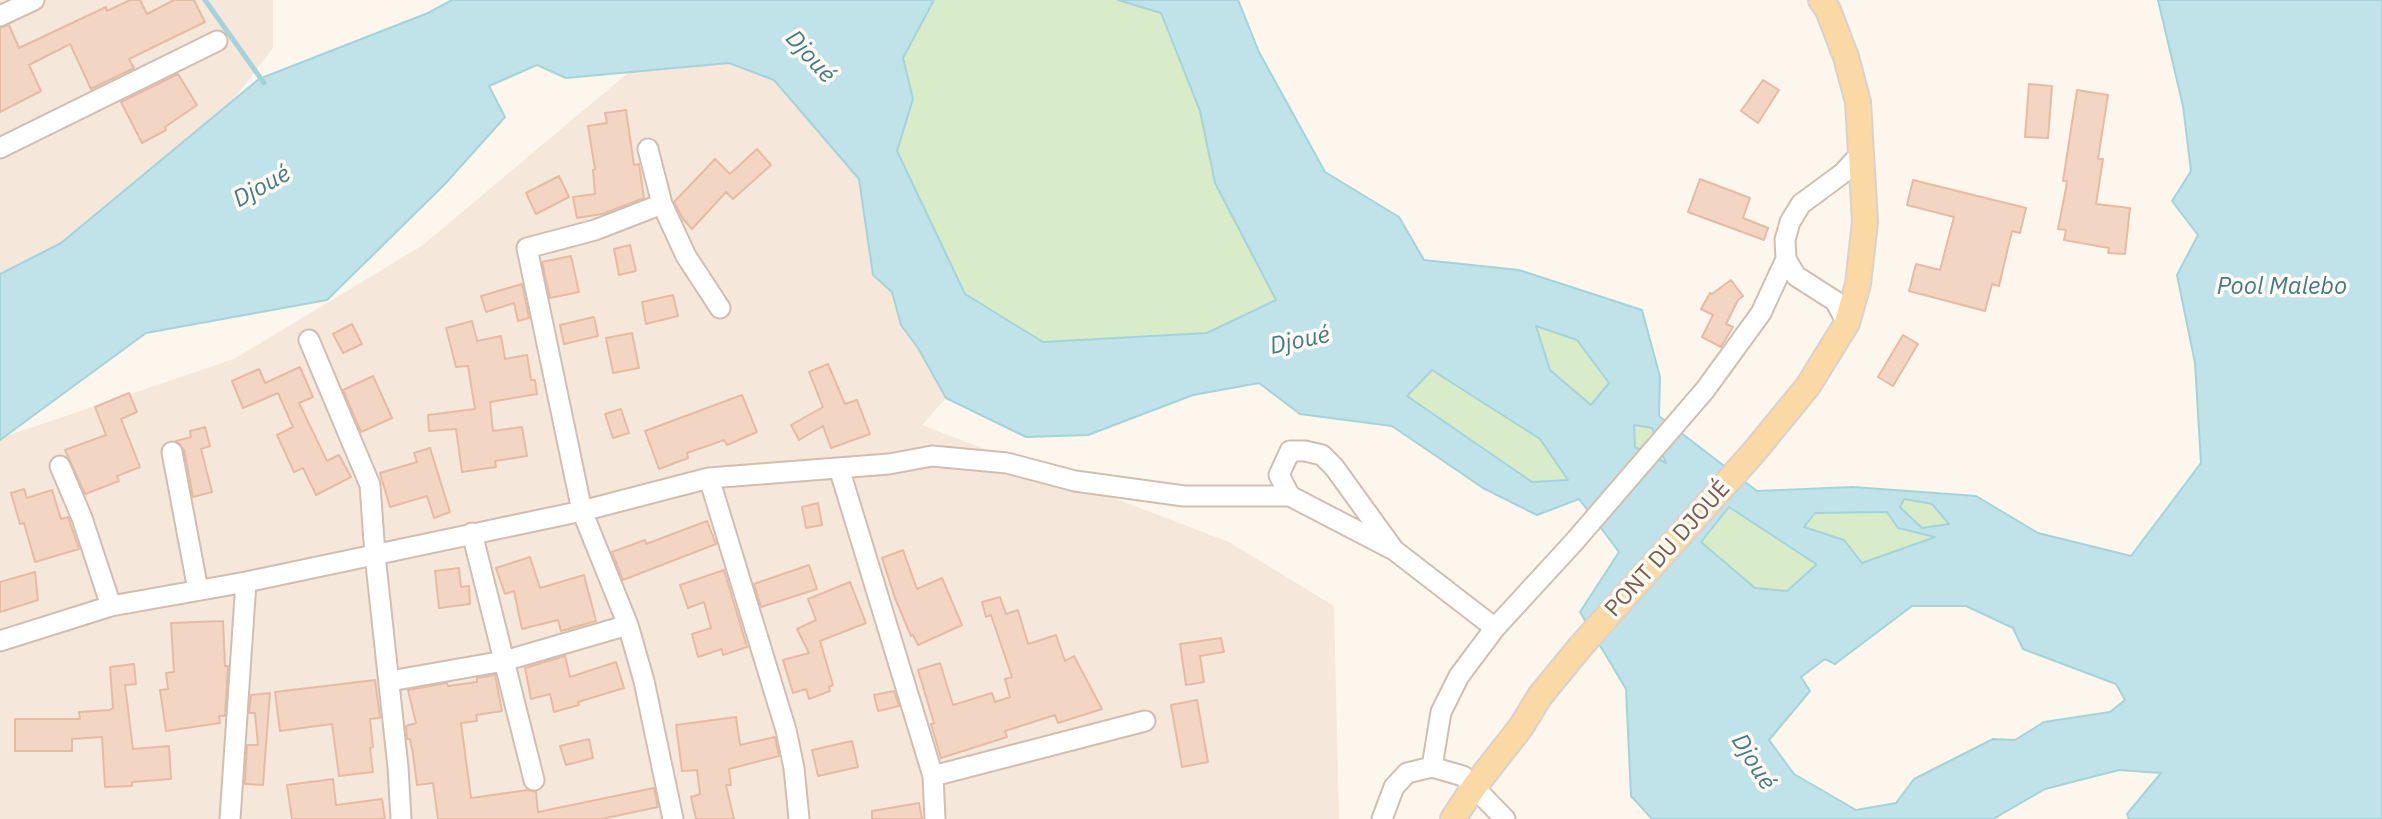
<!DOCTYPE html>
<html>
<head>
<meta charset="utf-8">
<style>
	body { margin:0 }
	canvas { display:block; background:#fdf6ec }
</style>
</head>
<body>
<canvas width="2382" height="819"></canvas>
<script>
const c = document.querySelector('canvas').getContext('2d');
c.lineJoin = 'round';
function paint(path, color) { c.fillStyle = color; c.fill(path, 'evenodd'); }
const shape = rows => new Path2D(rows.map(r => 'M' + r).join(''));
function trace(path, color, width, dash) { c.strokeStyle = color; c.lineWidth = width; c.lineCap = dash ? 'butt' : 'round'; c.setLineDash(dash || []); c.stroke(path); }
function drawText(font, color, halo, rows, align = 'center') {
  c.font = font + ' "IBM Plex Sans",sans-serif'; c.lineWidth = 7; c.setLineDash([]); c.textBaseline = 'middle'; c.strokeStyle = halo; c.fillStyle = color; for (const [text, x, y, turn = 0] of rows) {
    c.save(); c.translate(x, y); c.rotate((+turn || 0) * Math.PI / 180); c.textAlign = isNaN(turn) ? turn : align; if (halo) c.strokeText(text, 0, 0); c.fillText(text, 0, 0); c.restore();
  }
}
paint(shape([
	[0,0,273,0,273,48,234,99,61,243,0,274],
	[729,63,774,80,859,179,873,275,892,292,901,325,918,348,946,398,922,425,1229,542,1334,606,1339,819,0,819,0,438,234,359,423,245,629,72]
]), '#f5e8da');
paint(shape([
	[934,0,1118,0,1161,13,1200,111,1215,183,1276,300,1207,333,1043,342,965,294,897,151,913,99,903,58],
	[1535,326,1577,340,1609,383,1592,405,1550,370],
	[1432,370,1540,440,1568,481,1532,482,1406,396],
	[1634,425,1652,428,1667,463,1635,448],
	[1904,499,1932,504,1950,524,1922,528,1900,507],
	[1730,507,1817,564,1787,591,1755,588,1701,542],
	[1888,512,1899,528,1936,537,1862,563,1844,540,1804,527,1815,513]
]), '#d8ecc9');
const water = shape([
	[452,0,934,0,903,58,913,99,897,151,965,294,1043,342,1207,333,1276,300,1215,183,1200,111,1161,13,1118,0,1238,0,1259,52,1325,172,1399,217,1424,260,1519,270,1642,310,1660,377,1659,416,1757,491,1853,487,1976,496,2038,533,2131,556,2201,463,2195,363,2177,275,2198,235,2172,201,2191,171,2183,106,2158,0,2382,0,2382,819,2129,819,2127,814,2161,773,2119,770,2045,789,1993,819,1652,819,1631,796,1626,689,1580,612,1619,552,1579,499,1537,515,1483,488,1392,426,1300,414,1259,383,1193,395,1088,435,1026,437,946,398,918,348,901,325,892,292,873,275,859,179,774,80,729,63,566,78,537,65,489,86,505,117,445,184,327,300,146,333,0,440,0,274,61,243,259,79,428,13,452,0],
	[1536,326,1577,340,1609,383,1591,405,1550,370,1536,326],
	[1432,370,1540,439,1568,480,1532,482,1407,396,1432,370],
	[1634,425,1652,428,1666,463,1635,447,1634,425],
	[1904,499,1932,504,1949,524,1922,528,1900,507,1904,499],
	[1729,507,1816,564,1816,565,1787,591,1755,588,1701,542,1729,507],
	[1887,512,1898,528,1935,537,1862,563,1844,540,1804,527,1815,513,1887,512],
	[1912,606,1966,606,2013,628,2023,649,2116,684,2125,700,2110,712,2044,722,2015,740,1993,739,1914,779,1896,803,1856,810,1794,774,1769,740,1810,691,1801,677,1825,659,1835,664,1912,606]
]);
paint(water, '#bfe3e8');
trace(water, '#a5d3da', 2);
trace(shape([
	[205,0,264,83]
]), '#a5d3da', 5);
const building = shape([
	[130,0,140,0,147,14,174,0,194,0,205,22,129,59,134,68,91,89,70,44,29,65,41,91,0,112,0,28,9,25,19,48,106,7,107,11,130,0],
	[178,74,197,105,165,127,166,130,142,143,121,102,178,74],
	[1763,80,1779,90,1758,123,1741,111,1763,80],
	[2029,84,2052,86,2048,138,2025,137,2029,84],
	[2077,90,2108,95,2098,159,2103,159,2096,204,2130,208,2125,254,2108,253,2109,248,2064,240,2066,230,2058,229,2066,188,2067,181,2063,181,2077,90],
	[626,110,634,165,639,164,644,198,602,214,577,218,573,197,595,194,593,170,595,169,588,126,607,123,605,113,626,110],
	[757,149,771,165,733,199,726,192,692,229,683,219,674,202,715,159,730,174,757,149],
	[559,176,569,197,536,214,526,193,559,176],
	[1700,179,1750,198,1743,218,1768,228,1764,240,1688,212,1700,179],
	[1913,180,2026,208,2020,233,2012,231,1999,286,1992,284,1985,311,1909,291,1916,264,1940,270,1954,217,1907,205,1913,180],
	[630,245,636,271,619,275,614,249,630,245],
	[571,256,579,292,550,298,542,262,571,256],
	[1731,280,1743,296,1738,300,1726,324,1733,327,1721,347,1702,337,1713,315,1701,309,1710,293,1712,294,1731,280],
	[522,284,529,318,518,321,514,303,486,312,481,296,522,284],
	[673,295,678,316,646,324,642,302,673,295],
	[594,317,598,336,564,344,560,325,594,317],
	[472,321,477,341,501,336,505,359,527,355,531,380,535,380,537,394,490,402,493,431,522,427,527,456,495,461,496,467,462,472,456,429,429,431,428,415,475,409,468,366,456,367,446,328,472,321],
	[352,324,362,344,343,353,333,334,352,324],
	[632,333,639,368,613,373,606,338,632,333],
	[1903,335,1918,344,1893,386,1878,377,1903,335],
	[828,364,845,404,857,400,870,434,831,448,823,426,799,440,791,425,823,407,809,372,828,364],
	[300,367,313,397,299,403,327,461,339,455,351,477,316,495,303,468,294,472,277,435,293,427,278,393,243,408,232,381,259,369,265,383,300,367],
	[373,376,392,418,361,432,343,390,373,376],
	[129,393,137,412,121,419,140,467,117,476,119,481,85,494,65,450,106,435,95,407,129,393],
	[742,395,757,432,727,445,724,440,687,453,688,458,659,469,645,431,742,395],
	[621,409,629,433,613,438,605,414,621,409],
	[205,427,210,446,201,449,212,492,193,497,184,450,176,441,191,437,190,431,205,427],
	[430,448,450,512,434,518,427,496,390,507,380,473,417,462,414,453,430,448],
	[24,489,27,498,52,490,61,519,68,517,79,549,35,562,24,523,20,524,11,493,24,489],
	[818,503,822,525,806,528,802,507,818,503],
	[707,521,716,544,623,580,612,552,645,540,646,544,707,521],
	[903,550,917,589,942,578,962,625,918,645,913,635,911,636,895,598,882,558,903,550],
	[530,557,540,588,584,575,596,621,561,631,558,620,522,629,514,591,505,594,496,568,530,557],
	[809,565,817,589,761,607,754,584,809,565],
	[459,568,461,587,469,586,470,604,439,608,435,571,459,568],
	[724,570,747,647,723,655,722,649,698,657,692,634,711,628,704,602,688,608,680,585,724,570],
	[35,572,38,600,0,612,0,582,35,572],
	[850,582,866,623,820,641,833,685,829,687,830,691,809,699,806,689,793,693,783,660,809,653,797,629,816,620,808,599,850,582],
	[1000,597,1006,614,1018,610,1028,644,1056,635,1065,661,1074,656,1102,709,1058,723,1055,715,1005,731,1007,737,941,758,931,724,934,723,918,670,940,663,953,705,992,693,995,702,1010,697,1005,679,1012,677,991,615,986,617,982,602,1000,597],
	[223,621,225,666,228,666,225,716,219,716,220,723,166,731,160,690,168,689,166,673,174,672,171,623,223,621],
	[1221,638,1224,652,1200,656,1204,682,1186,685,1180,644,1221,638],
	[565,656,570,677,616,662,624,688,578,702,579,705,554,712,550,694,531,699,525,668,565,656],
	[134,664,136,684,125,685,133,749,169,746,171,779,132,782,132,786,105,787,102,737,72,739,72,751,15,751,15,719,80,719,79,712,110,710,113,708,110,667,134,664],
	[495,675,502,711,476,715,477,721,461,723,471,798,528,790,536,792,538,812,654,788,658,807,601,819,438,819,433,783,417,785,413,754,410,739,407,739,406,726,416,723,408,690,447,683,448,686,477,682,477,678,495,675],
	[375,680,380,718,370,719,373,747,370,748,373,772,339,776,332,724,280,731,275,692,375,680],
	[894,691,899,706,878,711,874,695,894,691],
	[270,693,263,785,245,784,247,745,258,745,255,713,249,713,251,695,270,693],
	[1197,700,1208,762,1182,767,1171,705,1197,700],
	[736,717,740,745,775,737,779,756,729,769,731,785,726,785,734,819,696,819,691,797,700,794,697,770,682,771,676,725,736,717],
	[589,739,593,758,566,765,560,746,589,739],
	[852,741,858,767,818,776,812,750,852,741],
	[333,779,336,805,382,799,385,819,292,819,287,785,333,779],
	[919,803,922,819,872,819,872,811,919,803]
]);
paint(building, '#f3d5c3');
trace(building, '#e6bba3', 2);
const minor = shape([
	[0,16,34,0],
	[0,148,217,41],
	[648,149,662,204,686,256,720,308],
	[662,204,595,230,527,248,582,511,628,625,644,681,673,819],
	[1847,323,1835,301,1796,276,1786,259,1785,240,1790,222,1801,204,1843,173,1862,152],
	[309,340,370,485,375,555,398,767,401,819],
	[172,452,198,590],
	[60,466,82,518,111,606],
	[839,468,933,776,935,819],
	[709,478,786,730,794,768,799,819],
	[472,533,534,780],
	[1394,550,1290,496,1279,475,1290,451,1305,451,1322,455,1334,467,1394,550,1495,628],
	[0,641,111,606,246,582,582,511,709,478,889,464,932,456,1007,463,1075,481,1184,496,1290,496],
	[390,681,504,661,628,625],
	[1432,767,1441,712,1459,676,1495,628,1574,542,1705,390,1761,313,1786,259],
	[933,776,1145,721],
	[230,819,246,582],
	[1382,819,1394,787,1407,773,1432,767,1463,776,1505,819]
]);
const major = shape([
	[1453,819,1474,787,1521,727,1540,696,1581,646,1754,452,1808,386,1847,323,1858,284,1865,222,1858,102,1846,57,1828,10,1821,0]
]);
trace(minor, '#d1beb0', 23);
trace(major, '#dad1cd', 28);
trace(minor, '#fff', 19);
trace(major, '#fbd9a5', 24);
drawText('23px', '#7a5c4d', '#fffaf3', [
	["PONT DU DJOUÉ",1668,549,-48]
]);
drawText('italic 24px', '#437c86', '#fffaf3', [
	["Djoué",810,57,48],
	["Djoué",262,187,-29],
	["Pool Malebo",2282,287],
	["Djoué",1300,341,-12],
	["Djoué",1753,762,58]
]);
</script>
</body>
</html>
